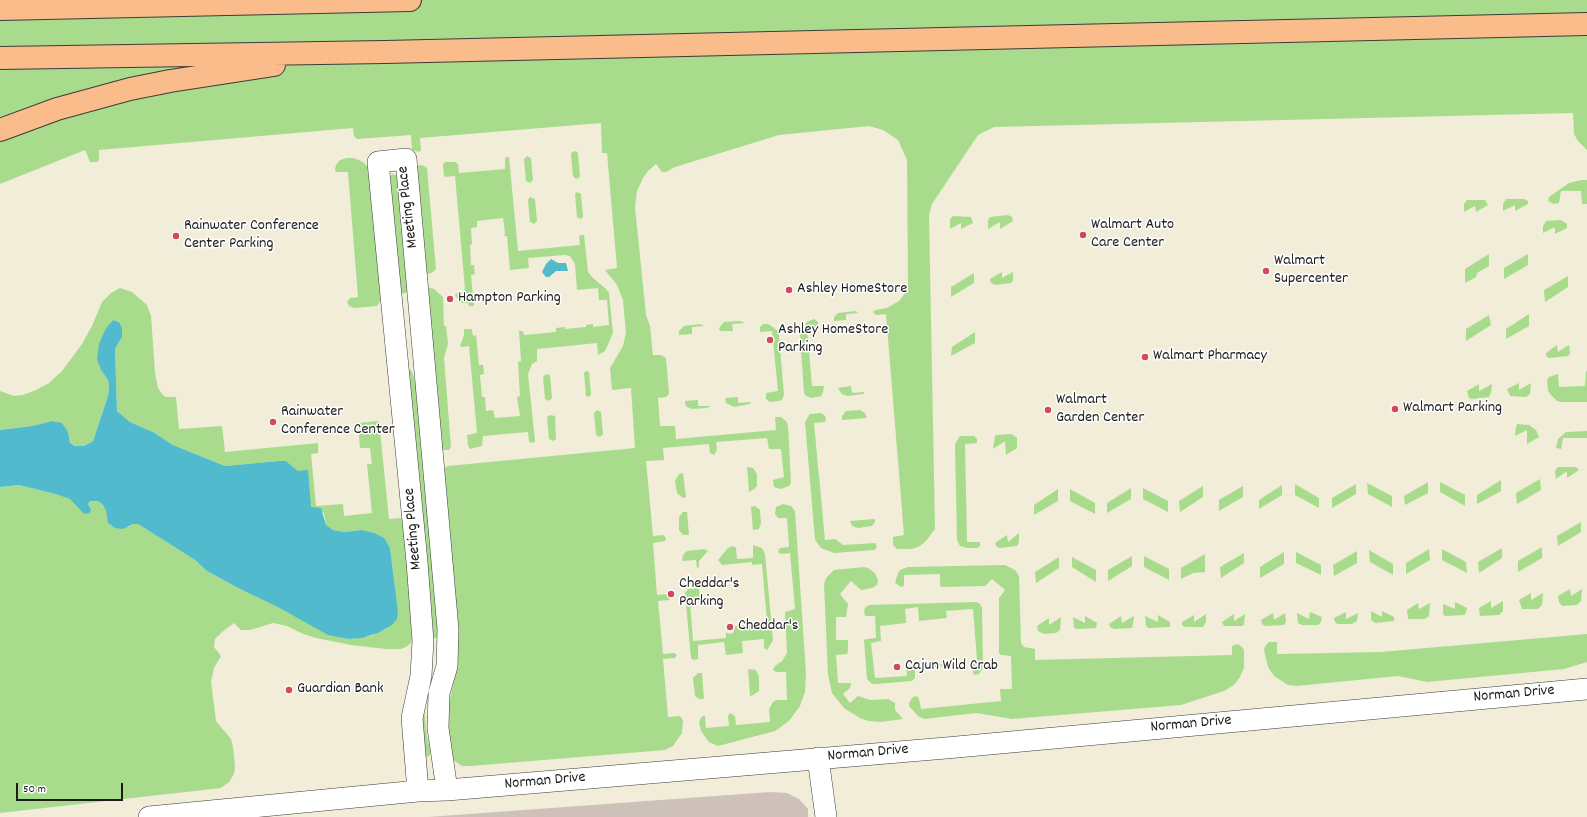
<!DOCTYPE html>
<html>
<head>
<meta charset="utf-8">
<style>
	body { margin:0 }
	#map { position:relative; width:1587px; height:817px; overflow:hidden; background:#f1edd9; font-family:Dekko,sans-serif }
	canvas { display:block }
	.scale { position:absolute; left:16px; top:783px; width:107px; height:18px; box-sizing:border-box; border:2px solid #1c1c1c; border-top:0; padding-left:5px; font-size:12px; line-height:14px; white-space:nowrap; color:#1c1c1c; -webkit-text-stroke:3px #fff; paint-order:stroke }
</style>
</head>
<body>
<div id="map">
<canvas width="1587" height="817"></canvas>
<div class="scale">50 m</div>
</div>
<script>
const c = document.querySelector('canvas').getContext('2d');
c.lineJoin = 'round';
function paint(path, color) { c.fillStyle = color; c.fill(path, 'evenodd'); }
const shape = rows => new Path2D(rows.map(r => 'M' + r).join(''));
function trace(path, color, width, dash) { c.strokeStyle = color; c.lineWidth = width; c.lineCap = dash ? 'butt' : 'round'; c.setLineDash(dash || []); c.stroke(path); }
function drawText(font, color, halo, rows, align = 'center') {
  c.font = font + ' Dekko,sans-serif'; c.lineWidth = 3; c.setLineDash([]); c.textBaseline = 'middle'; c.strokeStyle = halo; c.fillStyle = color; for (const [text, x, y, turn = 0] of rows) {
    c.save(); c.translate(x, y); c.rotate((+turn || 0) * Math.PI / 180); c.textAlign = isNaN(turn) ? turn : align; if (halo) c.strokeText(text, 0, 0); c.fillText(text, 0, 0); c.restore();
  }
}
paint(shape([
	[770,792,787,793,799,799,808,809,808,817,428,817]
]), '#cec1ba');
paint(shape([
	[0,0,1587,0,1587,150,1578,141,1574,134,1573,113,994,127,978,135,932,204,929,215,935,529,926,541,920,546,912,549,897,549,893,545,893,537,904,535,886,314,876,315,873,312,875,310,887,308,899,301,906,292,908,285,907,160,898,140,883,130,869,126,779,135,675,167,666,172,662,172,656,164,648,171,643,178,637,191,635,207,646,315,650,326,653,355,661,355,666,358,669,394,666,397,658,398,660,426,675,426,676,439,776,430,775,417,781,417,787,422,788,426,791,483,789,486,781,489,774,487,773,480,784,477,781,449,769,449,767,438,716,442,717,450,714,455,710,453,709,444,663,448,664,460,646,461,653,536,663,535,666,538,665,541,653,543,657,595,668,594,671,596,669,600,658,601,663,654,674,653,677,655,675,658,663,659,668,717,680,716,683,720,682,733,673,746,665,750,471,766,462,766,453,760,449,753,448,707,455,678,457,664,442,470,448,466,635,448,631,388,612,390,610,368,623,346,626,333,623,300,617,285,605,270,617,268,607,153,602,153,601,123,420,138,421,150,419,152,412,150,411,135,357,139,354,136,353,128,99,150,99,160,97,162,90,162,85,150,0,184],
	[572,152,576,151,578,153,580,176,579,178,576,179,573,176,571,154],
	[527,156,531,158,533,180,530,183,526,181,524,159],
	[506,157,509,157,518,251,580,245,579,237,580,235,584,235,588,272,593,278,606,289,609,293,613,333,605,351,598,355,597,343,537,349,537,361,532,364,528,374,535,441,533,443,529,442,528,432,494,435,483,436,482,446,470,449,468,446,467,435,477,433,469,346,462,347,460,346,464,335,464,329,471,329,472,330,473,336,476,335,479,365,483,365,484,374,480,375,482,397,485,397,486,411,493,410,495,418,520,416,517,397,520,396,518,362,521,361,519,331,523,331,524,335,556,332,556,328,565,327,565,329,586,327,586,325,593,324,593,327,609,325,607,300,599,300,598,288,577,290,575,264,570,256,564,255,528,258,529,268,510,270,507,236,504,236,505,233,503,218,477,221,477,227,471,228,472,244,470,245,471,265,474,265,475,274,471,275,474,306,469,306,468,303,460,303,455,295,457,293,463,292,465,289,455,176,446,177,444,176,443,164,445,162,455,162,458,164,459,173,505,169,505,159],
	[347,158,354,158,363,162,369,168,382,299,377,306,354,308,349,306,347,302,350,298,358,297,348,172,336,172,335,169,336,165,340,160],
	[422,165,427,168,436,269,433,272,429,274,426,273,417,166],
	[393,174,398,176,408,291,404,294,401,292,390,179,390,176],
	[1581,180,1587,180,1587,204,1582,204,1581,191,1561,191,1559,203,1554,204,1548,201,1549,197,1569,183],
	[577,192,581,194,583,217,581,219,577,217,575,194],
	[530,197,535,199,537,221,534,224,530,222,528,200],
	[1506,199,1524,199,1528,201,1528,204,1515,211,1515,205,1503,211,1503,204],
	[1467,200,1485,200,1488,205,1476,212,1475,206,1464,212,1464,204],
	[1008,215,1012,217,1013,221,1000,229,1000,222,988,229,988,221,990,217],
	[953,216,971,217,973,223,961,229,961,223,950,229,950,219],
	[1561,220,1567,224,1567,228,1555,234,1555,227,1543,233,1543,226,1546,221],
	[1489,254,1489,266,1477,273,1476,277,1465,283,1465,269],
	[1528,254,1528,265,1504,279,1504,268],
	[1002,272,1002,278,1013,272,1013,281,1011,283,995,285,991,283,990,279],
	[974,273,974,283,951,297,951,287],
	[1568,276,1568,287,1545,302,1544,290],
	[120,288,132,292,147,305,151,316,155,373,158,388,162,394,166,397,176,397,179,429,222,426,225,452,318,443,318,453,311,454,316,506,343,504,344,516,372,513,367,464,372,464,370,448,360,448,358,423,379,421,389,519,403,518,413,636,411,643,406,647,401,649,386,649,351,645,316,638,301,633,287,626,273,623,250,630,241,630,234,623,222,632,215,639,214,647,221,656,214,668,211,682,216,721,231,739,233,747,235,766,234,774,229,782,221,788,0,813,0,487,19,485,55,494,71,499,82,512,91,509,88,504,90,500,98,501,103,505,106,511,107,518,128,527,133,524,138,524,195,560,207,571,240,589,349,639,371,636,385,629,398,611,390,548,361,530,345,532,333,530,326,525,324,513,311,507,298,471,286,461,279,461,225,466,173,445,153,432,130,422,117,411,115,349,122,337,119,322,113,320,106,328,101,370,108,380,109,386,108,396,93,441,84,446,76,446,70,443,68,432,52,421,32,426,0,430,0,391,14,396,23,395,36,390,49,383,62,371,82,344,92,326,102,302,111,293],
	[430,288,434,289,443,297,444,326,446,326,448,344,444,358,451,447,449,450,441,450,427,289],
	[856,311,858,313,846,314,846,320,834,321,834,317,838,313],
	[1529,314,1529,326,1506,339,1506,329],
	[1489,315,1491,325,1466,341,1466,329],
	[814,319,818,322,819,327,807,328,812,386,824,386,823,392,821,396,812,398,806,396,804,393,800,335,801,330,807,322],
	[740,321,745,323,732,324,733,331,720,331,719,328,724,322],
	[700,324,704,326,692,327,692,334,679,335,679,331,684,326],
	[763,324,768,324,774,328,778,331,779,335,784,395,782,400,779,401,770,402,766,399,766,393,778,391,772,331,760,332,760,327],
	[975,332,975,343,951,356,952,347],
	[1557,345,1558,352,1569,345,1570,354,1568,356,1549,358,1546,356,1546,353],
	[409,369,412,372,418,390,438,637,436,638,433,637,408,371],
	[586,371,589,372,591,395,588,397,586,396,584,373],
	[1586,371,1587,371,1587,402,1562,402,1557,401,1550,394,1548,390,1547,380,1549,377,1558,374,1559,387,1585,386],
	[546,374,550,375,552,398,549,401,545,399,543,377],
	[1519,383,1519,390,1531,383,1530,394,1526,397,1510,396,1507,389],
	[1479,384,1479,391,1492,384,1491,392,1489,397,1472,399,1469,398,1467,391],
	[851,386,852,393,864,392,864,394,847,396,842,394,839,390,838,388],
	[738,397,738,403,751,402,750,404,734,407,726,403,725,398],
	[698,400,698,406,711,406,707,408,692,409,687,407,685,404,685,401],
	[597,410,601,412,603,434,600,437,596,435,594,413],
	[860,410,865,413,867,418,842,420,842,416,846,411],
	[821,413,825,416,826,419,825,422,814,423,825,540,835,539,843,545,875,543,877,546,875,550,834,553,821,548,815,540,805,422,810,414],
	[550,415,555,416,556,439,553,441,549,439,547,417],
	[1517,424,1529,425,1536,430,1539,437,1527,444,1527,430,1515,436,1516,427],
	[1587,431,1587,438,1563,438,1561,449,1556,448,1558,439,1566,432],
	[1012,434,1017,438,1017,448,1006,455,1005,441,993,449,995,436,997,435],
	[974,436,977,439,977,443,965,444,967,542,980,542,980,546,977,548,967,548,960,546,957,540,955,446,956,442,960,436],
	[747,467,753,468,757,474,757,486,754,489,749,492],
	[1558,467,1576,467,1579,470,1567,478,1567,471,1556,479,1555,471],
	[683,473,686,497,683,498,677,493,675,481,679,474],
	[1540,479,1541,490,1517,504,1516,493],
	[1501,480,1501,491,1477,504,1477,495],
	[1428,482,1428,493,1405,505,1404,496],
	[1440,482,1465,495,1465,506,1440,492],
	[1367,483,1392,496,1392,507,1368,494],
	[1295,484,1319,498,1319,508,1295,495],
	[1356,484,1356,494,1332,508,1332,498],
	[1282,485,1282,495,1259,509,1259,500],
	[1203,486,1203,497,1180,512,1179,501],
	[1243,486,1243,497,1219,511,1219,500],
	[1131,488,1131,499,1107,513,1107,503],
	[1143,488,1168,501,1168,512,1143,499],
	[1058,489,1058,501,1034,515,1034,505],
	[1070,489,1095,503,1095,514,1070,501],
	[783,504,791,506,795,511,806,673,805,692,800,706,789,721,775,731,718,746,709,742,701,731,699,722,702,716,705,716,706,728,729,726,728,716,730,713,735,716,736,725,770,722,769,709,773,702,776,700,787,700,786,672,776,672,773,670,775,666,782,661,787,653,785,612,795,609,790,553,781,554,778,552,780,548,789,547,787,518,778,518,775,514,776,507],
	[755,506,760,510,761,523,759,529,753,530,751,507],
	[683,512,687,512,689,535,683,535,679,530,679,517],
	[875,519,875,522,872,526,858,528,852,526,850,521],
	[1581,522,1581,532,1558,546,1557,536],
	[1019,533,1019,542,1017,546,999,548,996,546,995,543,1007,535,1008,542],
	[753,545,762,548,765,554,773,640,767,650,764,648,764,639,742,641,743,653,726,655,724,642,698,645,698,659,693,660,691,658,685,593,688,589,699,588,700,600,690,602,693,641,726,638,726,632,729,634,733,633,735,626,758,624,758,622,767,621,762,564,752,565,752,562,722,565,718,560,728,548,733,546,736,548,737,559,753,558],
	[1542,547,1542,558,1518,572,1518,561],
	[1502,548,1502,558,1479,573,1478,562],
	[704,549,708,551,699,561,699,567,697,568,696,560,683,561,682,560,683,555,687,551],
	[1429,549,1430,560,1406,574,1406,563],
	[1442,549,1466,562,1467,573,1442,560],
	[1369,550,1393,564,1393,575,1370,562],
	[1357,551,1357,563,1334,576,1333,565],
	[1284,552,1284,564,1260,578,1260,567],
	[1296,552,1321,565,1321,575,1296,563],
	[1244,553,1244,563,1221,578,1220,567],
	[1205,554,1205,572,1193,573,1181,579,1181,568],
	[1132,556,1132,566,1108,581,1108,570],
	[1144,556,1169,569,1169,580,1144,567],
	[1059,557,1059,568,1036,583,1035,572],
	[1072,557,1096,570,1096,582,1072,567],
	[1005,565,1015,570,1019,576,1021,643,1024,647,1035,649,1035,660,1232,655,1232,646,1238,644,1243,648,1244,652,1244,668,1240,677,1234,685,1224,691,1181,705,1012,719,976,713,924,719,918,716,909,706,909,703,913,697,917,696,919,699,921,709,1001,701,1000,689,1012,689,1011,656,1001,655,999,653,999,598,1005,590,992,579,985,586,941,587,940,585,940,574,904,575,904,586,901,587,895,583,898,573,900,570,908,567],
	[864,567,868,568,875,573,878,580,877,585,872,588,861,590,851,581,840,594,848,604,846,617,836,617,836,640,848,640,848,651,847,654,836,655,838,683,851,683,850,688,843,694,850,703,858,696,870,700,888,699,895,703,895,710,903,719,880,722,868,721,860,718,844,708,832,693,828,675,824,584,826,578,834,570],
	[1570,589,1571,596,1582,589,1581,601,1577,605,1562,606,1559,602,1558,596],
	[1531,593,1531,600,1543,593,1542,605,1538,609,1522,609,1519,600],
	[1491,601,1491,608,1503,601,1503,611,1499,615,1480,616,1479,608],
	[976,602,980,604,982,608,983,668,979,674,975,675,973,673,972,661,977,660,973,609,946,611,947,618,919,621,918,607,905,609,906,623,880,626,881,641,871,643,875,678,907,676,906,666,949,664,949,662,956,662,956,665,915,669,915,678,912,681,876,684,872,684,867,679,864,640,867,639,876,638,875,616,865,616,864,610,866,607,869,605],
	[1455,602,1467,608,1466,613,1464,615,1445,616,1443,614,1443,604,1455,609],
	[1418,603,1419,609,1430,603,1429,616,1425,619,1408,619,1407,610],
	[1371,611,1382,617,1382,611,1394,617,1394,621,1375,623,1371,620],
	[1310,612,1322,617,1321,622,1318,625,1302,625,1298,623,1297,613,1309,619],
	[1346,612,1346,619,1358,613,1357,621,1352,624,1337,624,1335,622,1334,618],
	[1273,613,1274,620,1285,613,1286,622,1284,625,1265,626,1262,624,1261,620],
	[1206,614,1206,622,1203,627,1185,627,1182,625,1182,622,1194,615,1194,622],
	[1234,614,1234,621,1245,614,1244,625,1241,626,1224,626,1222,622],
	[1158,615,1170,622,1170,627,1149,628,1147,627,1146,625,1145,616,1158,622],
	[1085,616,1097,623,1096,628,1077,629,1074,628,1073,617,1085,623],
	[1121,616,1122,623,1134,616,1133,624,1132,628,1114,629,1110,627,1109,624],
	[1061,617,1060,630,1056,633,1044,634,1038,631,1037,626,1049,618,1049,625],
	[1587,634,1587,662,1564,669,1427,682,1398,676,1297,686,1288,685,1274,676,1268,667,1264,650,1265,646,1269,642,1277,642,1277,654,1381,652],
	[748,669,756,670,759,677,759,691,753,695,750,696],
	[698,673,702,673,704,699,699,699,695,696,693,678],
	[424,707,427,736,431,753,430,755,427,757,425,757,422,708]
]), '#a8dc8c');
paint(shape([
	[551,259,558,263,566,263,568,271,556,271,549,277,546,277,542,272,546,264],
	[113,320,119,322,122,328,122,337,115,349,117,411,130,422,153,432,173,445,225,466,279,461,286,461,298,471,308,470,311,507,321,508,326,525,333,530,345,532,361,530,374,533,384,538,390,548,398,611,397,619,392,625,378,633,362,638,349,639,328,635,278,607,240,589,207,571,195,560,138,524,133,524,123,529,115,528,108,523,106,511,103,505,98,501,90,501,88,504,91,509,90,513,85,514,82,512,70,499,55,494,19,485,0,487,0,430,32,426,52,421,62,423,68,432,70,443,75,446,84,446,93,441,108,396,109,386,108,380,101,370,97,359,99,344,106,328]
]), '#51bbcd');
const minor = shape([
	[818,758,826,817],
	[418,791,412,718,421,676,423,641,417,562,378,162,406,159,448,629,447,666,439,693,438,728,447,790],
	[149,817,418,791,447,790,946,748,1587,689]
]);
const highway = shape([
	[0,9,410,0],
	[0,58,385,52,1587,24],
	[0,130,57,109,130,89,170,81,274,65]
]);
trace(minor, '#3c3b38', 22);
trace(highway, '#3c3b38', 24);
trace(minor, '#fff', 21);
trace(highway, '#fabc8b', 22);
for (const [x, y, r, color] of [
	[1083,235,4,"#d1495b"],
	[176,236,4,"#d1495b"],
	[1266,271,4,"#d1495b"],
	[789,290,4,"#d1495b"],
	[450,299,4,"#d1495b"],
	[770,340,4,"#d1495b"],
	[1145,357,4,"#d1495b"],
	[1395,409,4,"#d1495b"],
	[1048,410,4,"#d1495b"],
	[273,422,4,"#d1495b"],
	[671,594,4,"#d1495b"],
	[730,627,4,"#d1495b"],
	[897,667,4,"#d1495b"],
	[289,690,4,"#d1495b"]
]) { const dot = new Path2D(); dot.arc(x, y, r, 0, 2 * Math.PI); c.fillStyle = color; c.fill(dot); trace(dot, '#fff', 1.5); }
drawText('16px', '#1c1c1c', '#fff', [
	["Meeting Place",409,207,-97],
	["Meeting Place",414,529,-95],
	["Norman Drive",1514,695,-5],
	["Norman Drive",1191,725,-5],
	["Norman Drive",868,754,-5],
	["Norman Drive",545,782,-5]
]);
drawText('16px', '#1c1c1c', '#fff', [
	["Walmart Auto",1091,226],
	["Care Center",1091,244],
	["Rainwater Conference",184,227],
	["Center Parking",184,245],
	["Walmart",1274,262],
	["Supercenter",1274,280],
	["Ashley HomeStore",797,290],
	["Hampton Parking",458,299],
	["Ashley HomeStore",778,331],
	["Parking",778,349],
	["Walmart Pharmacy",1153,357],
	["Walmart",1056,401],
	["Garden Center",1056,419],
	["Walmart Parking",1403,409],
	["Rainwater",281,413],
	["Conference Center",281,431],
	["Cheddar's",679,585],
	["Parking",679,603],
	["Cheddar's",738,627],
	["Cajun Wild Crab",905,667],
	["Guardian Bank",297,690]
], 'left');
</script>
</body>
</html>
